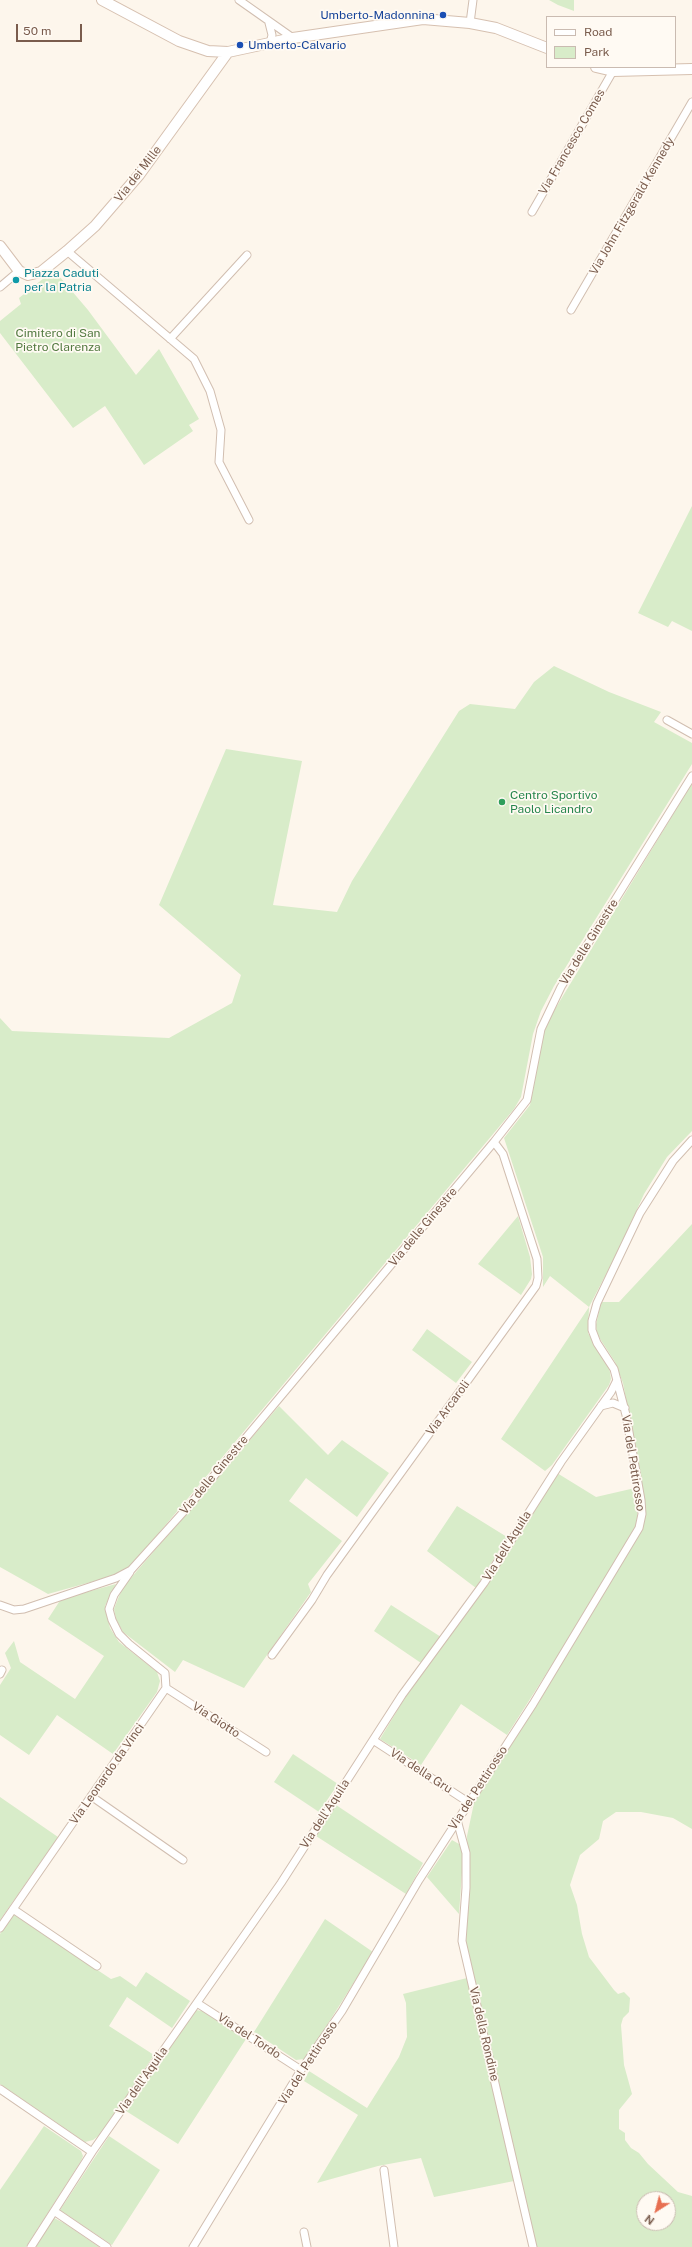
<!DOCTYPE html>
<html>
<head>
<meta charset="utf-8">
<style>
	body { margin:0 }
	#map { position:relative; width:692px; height:2247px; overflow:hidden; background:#fdf6ec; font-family:"Public Sans",sans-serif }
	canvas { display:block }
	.legend { position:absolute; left:546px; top:16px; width:130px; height:52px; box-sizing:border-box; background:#fffaf3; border:1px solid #cabbb1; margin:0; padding:5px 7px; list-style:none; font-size:12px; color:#7a5c4d }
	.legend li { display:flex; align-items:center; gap:8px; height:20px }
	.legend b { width:20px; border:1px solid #cabbb1 }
	.north { position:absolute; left:636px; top:2191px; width:40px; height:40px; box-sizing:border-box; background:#fffaf3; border:1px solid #cabbb1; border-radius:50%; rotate:216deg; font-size:11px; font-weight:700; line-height:16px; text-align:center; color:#7a5c4d }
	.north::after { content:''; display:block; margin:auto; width:14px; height:18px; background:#e76f51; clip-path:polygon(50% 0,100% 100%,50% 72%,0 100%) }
	.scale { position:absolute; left:16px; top:24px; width:66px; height:18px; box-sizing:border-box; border:2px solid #7a5c4d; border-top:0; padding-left:5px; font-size:12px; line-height:14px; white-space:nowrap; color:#7a5c4d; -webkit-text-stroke:3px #fffaf3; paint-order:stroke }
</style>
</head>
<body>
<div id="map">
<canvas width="692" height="2247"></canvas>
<ul class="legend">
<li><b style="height:5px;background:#fff"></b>Road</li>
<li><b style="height:11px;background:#d8ecc9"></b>Park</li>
</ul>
<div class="north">N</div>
<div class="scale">50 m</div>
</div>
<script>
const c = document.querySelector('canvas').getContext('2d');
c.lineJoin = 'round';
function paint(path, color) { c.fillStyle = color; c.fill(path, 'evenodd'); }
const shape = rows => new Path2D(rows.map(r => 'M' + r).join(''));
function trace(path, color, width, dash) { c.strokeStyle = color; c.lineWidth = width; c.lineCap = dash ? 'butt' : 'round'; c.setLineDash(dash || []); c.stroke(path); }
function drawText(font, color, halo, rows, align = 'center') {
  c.font = font + ' "Public Sans",sans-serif'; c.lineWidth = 3.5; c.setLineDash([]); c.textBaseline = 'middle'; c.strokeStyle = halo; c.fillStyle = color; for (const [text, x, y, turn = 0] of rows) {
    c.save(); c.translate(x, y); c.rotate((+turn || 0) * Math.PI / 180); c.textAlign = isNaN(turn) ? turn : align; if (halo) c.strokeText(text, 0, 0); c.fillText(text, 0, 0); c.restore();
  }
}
paint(shape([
	[549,0,574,0,574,11,558,5],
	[54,270,88,310,136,375,159,349,199,419,189,425,193,431,144,465,105,406,73,428,0,333,0,321,21,304,19,298],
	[692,506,692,631,672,621,668,627,638,613],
	[554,666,609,692,661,712,654,722,692,743,692,764,554,986,541,1011,533,1034,521,1097,514,1109,132,1565,116,1575,48,1594,0,1567,0,1018,12,1031,169,1038,232,1003,241,975,159,905,226,749,302,761,273,905,337,912,352,881,459,711,470,704,515,709,534,682],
	[692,783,692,1131,667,1157,644,1194,620,1247,589,1307,588,1333,596,1347,609,1366,611,1379,609,1385,552,1465,545,1471,501,1439,589,1307,550,1276,543,1287,543,1257,504,1138,530,1105,544,1031,552,1014],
	[518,1216,530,1257,532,1274,531,1279,521,1295,478,1264],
	[692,1224,692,1829,673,1818,641,1812,616,1812,603,1821,599,1839,580,1855,570,1885,577,1905,582,1934,589,1957,614,1990,618,1994,624,1992,630,1998,629,2012,623,2018,621,2025,624,2065,632,2094,619,2110,619,2129,625,2133,625,2140,631,2148,639,2153,648,2164,678,2192,692,2196,692,2247,536,2247,466,1942,469,1889,467,1836,474,1803,644,1521,645,1509,642,1487,623,1383,615,1362,597,1334,596,1325,601,1302,619,1302],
	[644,2199,668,2199,668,2223,644,2223],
	[427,1329,472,1362,456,1383,412,1350],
	[279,1406,328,1455,342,1440,389,1473,357,1517,306,1478,289,1501,342,1541,308,1584,311,1592,244,1688,183,1660,175,1672,123,1632,116,1619,114,1609,119,1596,124,1586],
	[557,1473,596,1497,635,1488,638,1509,636,1527,562,1649,507,1735,461,1704,421,1765,380,1739,406,1696,485,1586],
	[457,1506,507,1537,476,1588,427,1551],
	[116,1584,105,1606,110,1628,119,1642,157,1672,160,1681,157,1692,113,1754,57,1715,29,1755,0,1735,0,1685,11,1668,5,1653,14,1641,20,1662,75,1699,104,1656,48,1619,61,1599],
	[391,1605,441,1637,421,1663,374,1631],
	[293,1754,338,1784,319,1812,274,1782],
	[0,1797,58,1837,0,1920],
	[336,1805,423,1863,406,1894,316,1836],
	[452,1840,459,1844,462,1850,463,1858,459,1914,427,1877],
	[13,1914,111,1979,120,1976,136,1987,146,1972,190,2001,172,2028,127,1997,109,2026,154,2055,101,2134,93,2140,85,2142,0,2084,0,1934],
	[325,1919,373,1952,317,2041,304,2059,296,2060,254,2032],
	[467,1978,514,2181,434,2197,421,2158,378,2166,317,2183,358,2115,304,2081,309,2071,367,2108,399,2057,407,2037,406,2003,403,1994],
	[196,2010,202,2011,246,2039,178,2144,126,2111],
	[44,2126,81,2151,83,2156,81,2161,26,2247,0,2247,0,2190],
	[109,2136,160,2170,112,2245,60,2210],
	[54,2218,64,2223,99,2247,36,2247]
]), '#d8ecc9');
const street = shape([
	[239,0,293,38],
	[269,23,272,35,270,43],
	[470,23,473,0],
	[532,212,613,71],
	[67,251,194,359,210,391,221,430,219,462,249,520],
	[0,287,19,271],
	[571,310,692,102],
	[170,339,247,255],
	[667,720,692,734],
	[601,1406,613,1403,625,1408],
	[0,1605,14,1610,24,1609,116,1578,131,1570,187,1508,494,1142,527,1100,541,1029,561,987,692,776],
	[272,1655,312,1600,327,1575,536,1286,538,1278,537,1259,503,1154,494,1142],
	[0,1674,2,1670],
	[166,1688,266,1752],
	[373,1740,468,1802],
	[91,1796,183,1860],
	[457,1820,466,1853,466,1888,462,1941,533,2247],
	[13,1909,97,1966],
	[0,1928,166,1688,165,1673,129,1644,119,1634,112,1620,109,1609,114,1595,130,1572],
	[197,2003,301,2070],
	[0,2089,92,2152],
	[384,2170,394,2247],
	[54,2211,107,2247],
	[304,2232,307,2247],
	[31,2247,92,2152,281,1883,402,1695,484,1583,561,1462,611,1392,617,1380],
	[193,2247,301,2070,342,2011,419,1880,533,1704,639,1528,642,1514,641,1500,626,1415,614,1369,597,1343,592,1330,592,1321,597,1303,640,1213,673,1161,692,1140]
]);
const secondary = shape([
	[102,0,179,41,208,51,228,52,293,38,423,19,470,23,496,28,547,48],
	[596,67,613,71,692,69],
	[0,246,19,271,28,275,41,272,67,251,95,226,139,175,228,52]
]);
trace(street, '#d1beb0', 9);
trace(secondary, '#d6c0b0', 12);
trace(street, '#fff', 7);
trace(secondary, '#fff', 10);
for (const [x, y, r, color] of [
	[443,15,4,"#1a4fb4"],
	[240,45,4,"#1a4fb4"],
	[16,280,4,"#0f9aa8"],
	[502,802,4,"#2e9e5b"]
]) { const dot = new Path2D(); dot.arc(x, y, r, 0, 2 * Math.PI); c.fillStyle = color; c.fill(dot); trace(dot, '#fffaf3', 1.5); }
drawText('12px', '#164399', '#fffaf3', [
	["Umberto-Madonnina",435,15],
	["Umberto-Calvario",248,45,"left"]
], 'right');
drawText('12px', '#7a5c4d', '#fffaf3', [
	["Via Francesco Comes",572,142,-60],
	["Via dei Mille",138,174,-52],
	["Via John Fitzgerald Kennedy",632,206,-60],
	["Via delle Ginestre",589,942,-58],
	["Via delle Ginestre",423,1227,-50],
	["Via Arcaroli",448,1408,-54],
	["Via del Pettirosso",633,1463,81],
	["Via delle Ginestre",214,1475,-50],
	["Via dell'Aquila",507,1546,-58],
	["Via Giotto",216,1720,33],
	["Via della Gru",421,1771,33],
	["Via Leonardo da Vinci",107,1774,-55],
	["Via del Pettirosso",478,1788,-57],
	["Via dell'Aquila",325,1814,-57],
	["Via della Rondine",484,2034,77],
	["Via del Tordo",249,2036,33],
	["Via del Pettirosso",308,2063,-57],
	["Via dell'Aquila",142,2081,-55]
]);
drawText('12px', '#0d838f', '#fffaf3', [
	["Piazza Caduti",24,273],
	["per la Patria",24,287]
], 'left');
drawText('12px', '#537a41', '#fffaf3', [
	["Cimitero di San",58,333],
	["Pietro Clarenza",58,347]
]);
drawText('12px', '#27864d', '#fffaf3', [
	["Centro Sportivo",510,795],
	["Paolo Licandro",510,809]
], 'left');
</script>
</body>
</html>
